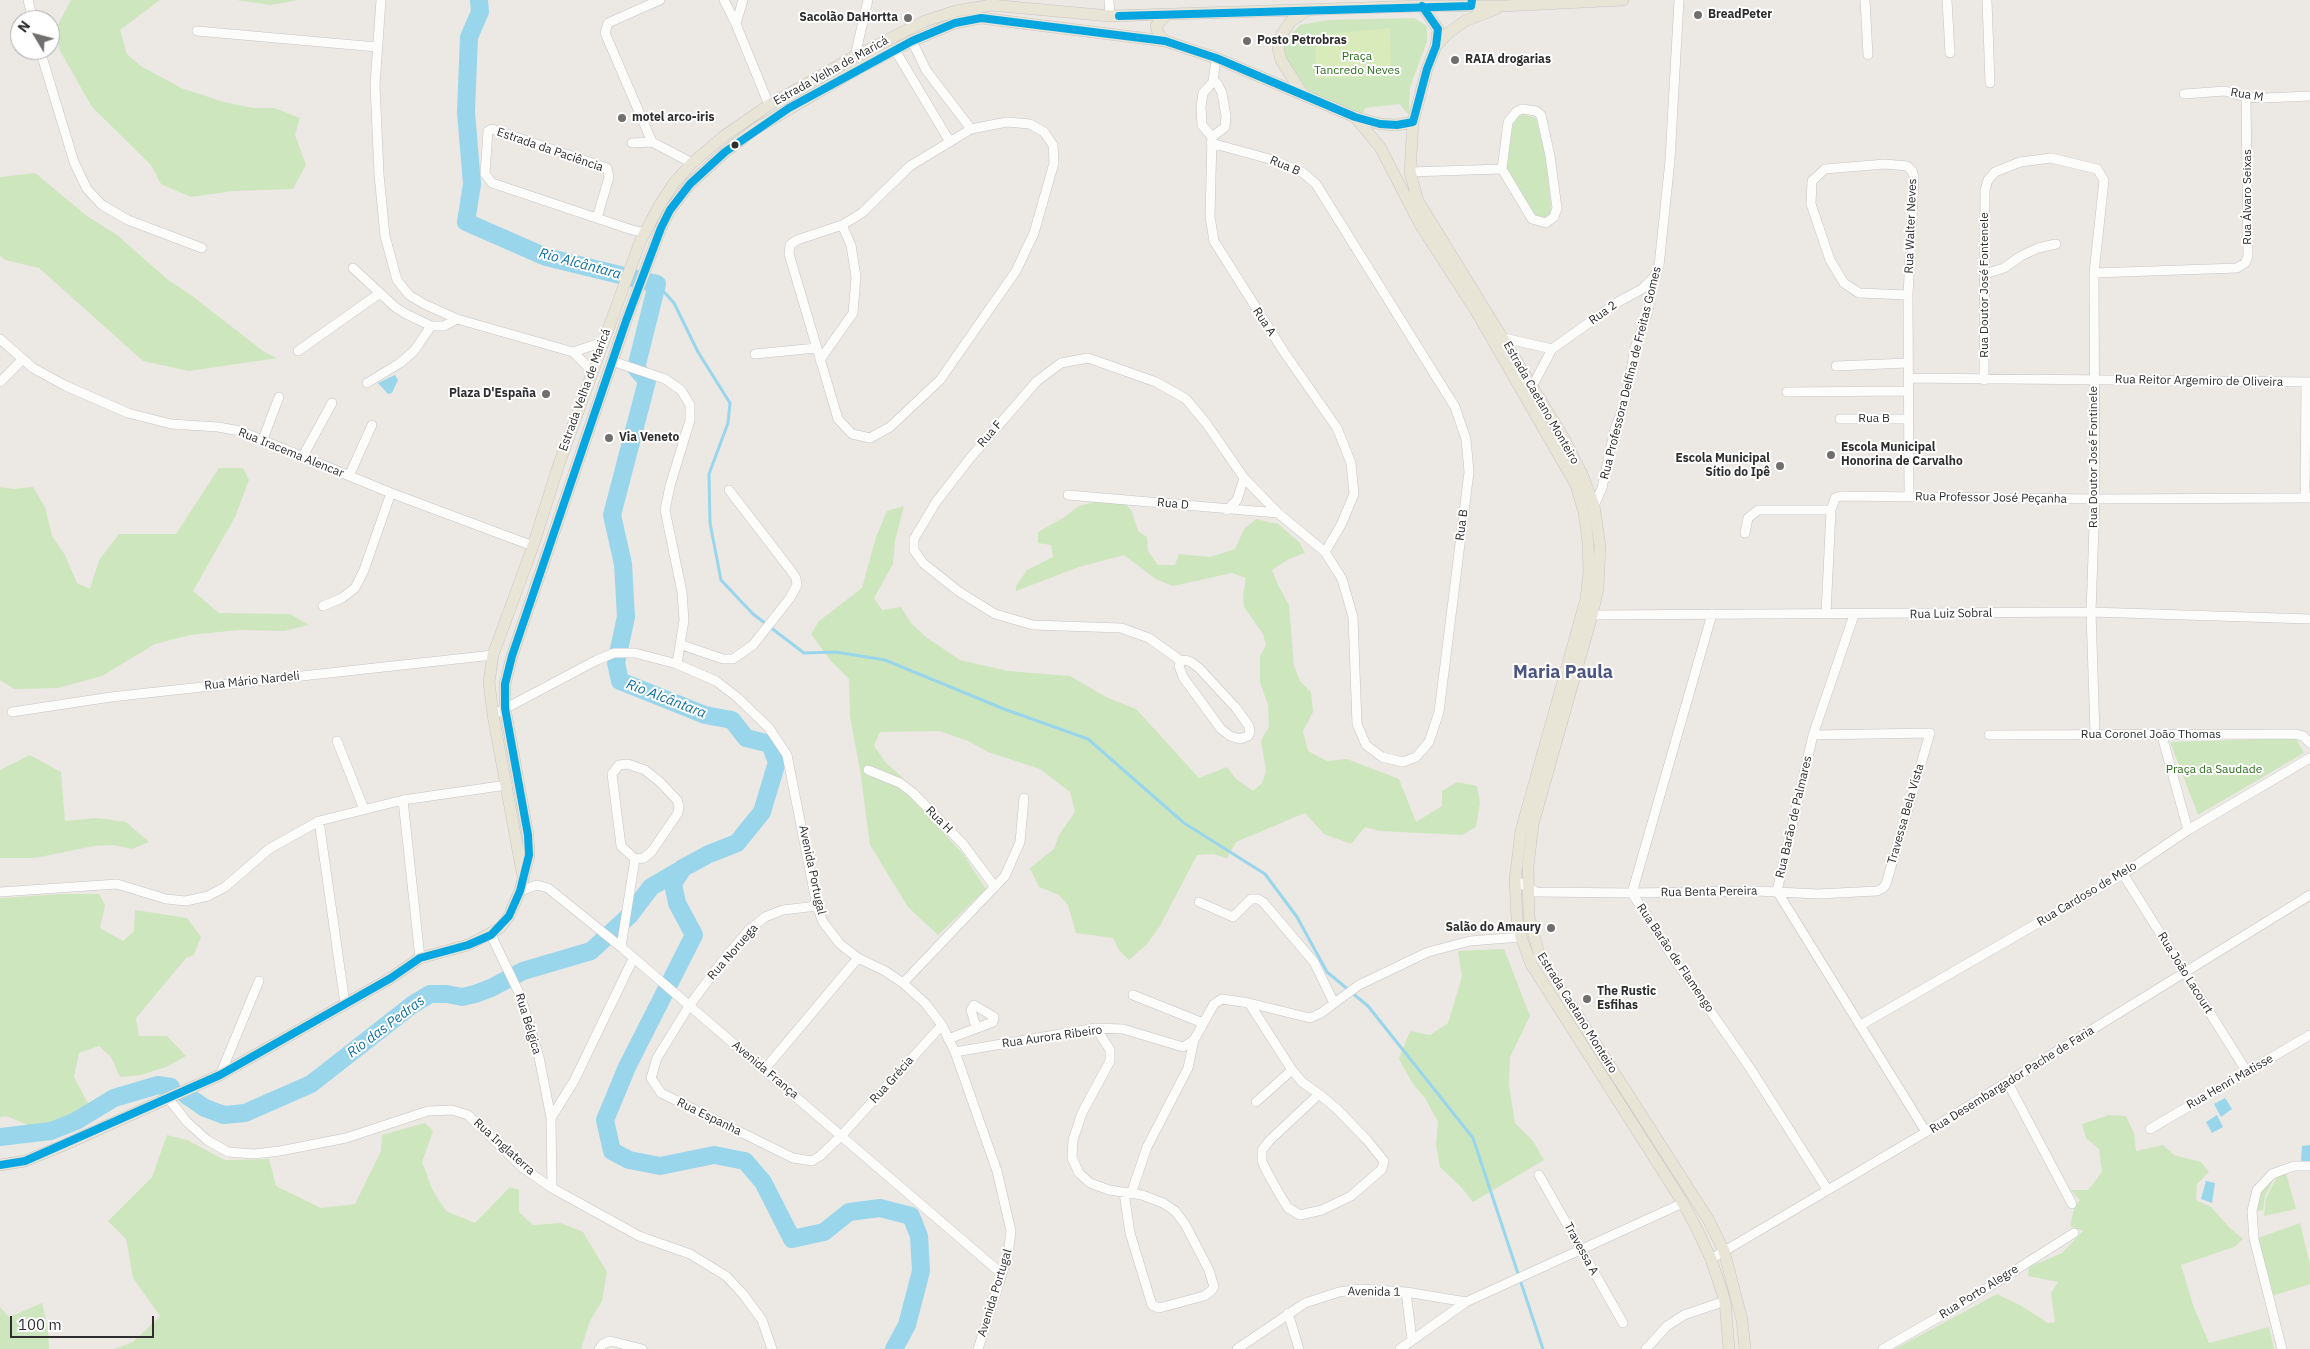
<!DOCTYPE html>
<html>
<head>
<meta charset="utf-8">
<style>
	body { margin:0 }
	#map { position:relative; width:2310px; height:1349px; overflow:hidden; background:#ece8e4; font-family:"IBM Plex Sans",sans-serif }
	canvas { display:block }
	.north { position:absolute; left:10px; top:10px; width:50px; height:50px; box-sizing:border-box; background:#fff; border:1px solid #ababab; border-radius:50%; rotate:307deg; font-size:14px; font-weight:700; line-height:20px; text-align:center; color:#2e2e2e }
	.north::after { content:''; display:block; margin:auto; width:18px; height:22px; background:#706f6e; clip-path:polygon(50% 0,100% 100%,50% 72%,0 100%) }
	.scale { position:absolute; left:10px; top:1316px; width:144px; height:22px; box-sizing:border-box; border:2px solid #2e2e2e; border-top:0; padding-left:6px; font-size:15px; line-height:18px; white-space:nowrap; color:#2e2e2e; -webkit-text-stroke:4px #fff; paint-order:stroke }
</style>
</head>
<body>
<div id="map">
<canvas width="2310" height="1349"></canvas>
<div class="north">N</div>
<div class="scale">100 m</div>
</div>
<script>
const c = document.querySelector('canvas').getContext('2d');
c.lineJoin = 'round';
function paint(path, color) { c.fillStyle = color; c.fill(path, 'evenodd'); }
const shape = rows => new Path2D(rows.map(r => 'M' + r).join(''));
function trace(path, color, width, dash) { c.strokeStyle = color; c.lineWidth = width; c.lineCap = dash ? 'butt' : 'round'; c.setLineDash(dash || []); c.stroke(path); }
function drawText(font, color, halo, rows, align = 'center') {
  c.font = font + ' "IBM Plex Sans",sans-serif'; c.lineWidth = 4; c.setLineDash([]); c.textBaseline = 'middle'; c.strokeStyle = halo; c.fillStyle = color; for (const [text, x, y, turn = 0] of rows) {
    c.save(); c.translate(x, y); c.rotate((+turn || 0) * Math.PI / 180); c.textAlign = isNaN(turn) ? turn : align; if (halo) c.strokeText(text, 0, 0); c.fillText(text, 0, 0); c.restore();
  }
}
paint(shape([
	[71,0,160,0,120,30,127,54,141,66,181,88,224,102,253,108,274,108,300,118,295,135,306,165,293,189,233,191,191,197,161,184,151,165,92,107,59,49,58,25],
	[236,0,298,0,271,5],
	[1414,18,1427,26,1427,42,1410,87,1409,115,1399,104,1365,108,1362,117,1310,92,1294,76,1283,54,1287,38,1300,25,1327,20],
	[1523,114,1536,118,1546,157,1551,208,1550,214,1544,218,1536,216,1508,172,1506,164,1513,124,1519,116],
	[35,173,87,216,117,235,167,279,191,295,263,351,277,358,189,371,143,361,39,268,5,260,0,256,0,177],
	[219,468,243,468,249,480,235,517,193,591,219,613,290,614,309,625,284,631,239,630,190,635,155,644,102,676,58,688,14,689,0,680,0,487,13,489,33,487,45,507,52,536,65,555,77,583,90,589,99,560,119,534,176,534],
	[1099,501,1125,502,1132,512,1138,531,1147,537,1148,551,1158,565,1175,565,1179,554,1210,557,1235,549,1244,529,1256,519,1278,524,1299,542,1305,553,1289,559,1272,570,1279,587,1289,605,1294,666,1300,681,1311,692,1313,712,1303,731,1308,751,1327,761,1347,759,1399,779,1416,822,1442,806,1442,791,1457,782,1477,786,1480,803,1476,827,1462,835,1380,831,1365,827,1351,844,1324,834,1305,813,1236,842,1227,858,1213,854,1197,855,1160,926,1147,944,1129,960,1119,950,1113,938,1076,933,1068,905,1059,895,1039,887,1030,868,1054,849,1059,835,1075,812,1070,792,1040,769,988,752,968,741,939,731,880,732,874,746,887,764,901,776,934,822,963,854,986,889,938,935,908,907,870,845,860,770,850,717,849,679,830,660,811,634,819,621,862,588,876,537,887,511,904,506,895,541,893,564,874,598,882,610,901,607,911,623,926,637,960,660,1008,671,1070,676,1106,697,1136,709,1199,778,1227,767,1236,779,1253,791,1262,783,1266,771,1261,740,1269,727,1268,705,1260,682,1260,656,1266,645,1263,634,1244,607,1243,596,1246,578,1232,573,1173,586,1157,580,1124,555,1079,567,1016,591,1016,586,1027,570,1053,557,1051,545,1038,543,1038,532,1063,518,1079,506],
	[2296,738,2304,753,2198,815,2170,742],
	[30,755,61,772,65,821,97,818,126,822,149,842,132,849,113,845,94,846,35,858,0,858,0,770],
	[62,894,99,894,105,905,100,928,123,941,134,931,135,910,187,918,201,937,194,955,186,958,136,1018,139,1036,167,1036,186,1056,166,1067,141,1075,120,1077,111,1057,99,1046,79,1053,74,1077,89,1105,63,1120,33,1127,6,1116,0,1117,0,898],
	[1504,949,1530,1016,1510,1057,1509,1085,1515,1123,1533,1141,1544,1160,1473,1202,1462,1188,1440,1167,1436,1144,1438,1122,1425,1098,1413,1084,1399,1059,1410,1031,1430,1035,1448,1023,1462,977,1458,951],
	[2109,1115,2126,1116,2134,1133,2136,1151,2163,1145,2174,1155,2201,1162,2209,1172,2197,1184,2196,1200,2211,1207,2230,1228,2243,1239,2234,1247,2181,1265,2193,1305,2209,1343,2269,1327,2274,1349,1895,1349,1997,1294,2020,1305,2048,1323,2055,1322,2051,1293,2058,1282,2028,1276,2029,1267,2062,1253,2083,1231,2070,1226,2074,1209,2080,1200,2070,1190,2088,1190,2102,1172,2099,1149,2086,1138,2082,1124],
	[425,1123,433,1131,422,1162,433,1191,446,1211,475,1223,510,1187,519,1190,519,1212,533,1225,561,1223,583,1232,607,1272,602,1301,590,1321,581,1349,114,1349,133,1342,160,1316,133,1278,126,1239,108,1221,152,1177,167,1135,187,1140,225,1160,269,1159,276,1186,321,1208,355,1204,381,1151,382,1135],
	[2286,1173,2296,1209,2264,1216,2266,1198,2277,1177],
	[2275,1177,2265,1196,2263,1210,2255,1211,2259,1192],
	[2300,1223,2310,1265,2310,1284,2272,1296,2258,1238],
	[42,1303,48,1328,49,1349,0,1349,0,1307,9,1317]
]), '#cee6be');
paint(shape([
	[1390,28,1391,76,1315,78,1316,35]
]), '#d9eabb');
paint(shape([
	[395,375,398,380,392,393,388,394,378,383],
	[2225,1098,2232,1109,2221,1117,2214,1104],
	[2217,1115,2223,1127,2212,1133,2206,1122],
	[2310,1145,2310,1161,2301,1161,2302,1146],
	[2206,1181,2215,1183,2212,1203,2201,1199]
]), '#99d6ec');
trace(shape([
	[657,284,674,303,698,352,730,403,728,423,709,474,710,523,721,580,753,614,804,653,836,652,885,660,1004,709,1088,739,1184,823,1265,874,1297,917,1327,972,1368,1006,1473,1138,1543,1349]
]), '#99d6ec', 3);
trace(shape([
	[479,0,480,12,469,37,466,112,472,184,466,222,546,257,657,284,636,368,647,381,612,515,623,564,626,617,616,663,620,681,705,715,732,720,746,738,770,744,777,762,762,812,737,843,709,854,683,868,673,884,677,903,694,935,627,1067,605,1120,612,1151,629,1160,660,1166,714,1155,745,1161,763,1182,792,1239,824,1232,849,1212,880,1208,911,1216,919,1236,921,1271,907,1325,894,1349],
	[186,1095,205,1108,224,1115,245,1113,286,1095,311,1084,412,1005,430,994,447,994,462,997,475,994,491,988,523,971,591,951,629,916,651,887,682,869],
	[0,1137,51,1131,76,1121,114,1098,158,1085,171,1087]
]), '#99d6ec', 18);
const minor = shape([
	[28,0,33,20],
	[381,0,375,85,379,174,385,236,397,280,409,295,424,304,457,319,573,352,592,371],
	[660,0,608,23,605,33,652,142,692,163],
	[724,0,736,24,769,105],
	[1109,0,1110,16],
	[1865,0,1868,55],
	[1947,0,1950,53],
	[1987,0,1990,83],
	[736,24,743,0],
	[197,31,377,47],
	[912,41,926,70,971,129],
	[40,50,74,162,87,189,102,205,128,220,202,248],
	[895,50,950,142],
	[855,56,868,0],
	[1213,82,1203,93,1201,107,1202,125,1212,137,1210,217,1214,241,1284,352,1337,428,1351,463,1354,494,1341,525,1325,552],
	[1213,82,1216,58],
	[2184,94,2225,91,2246,97,2265,98,2310,96],
	[1522,109,1536,111,1541,115,1550,156,1557,208,1554,217,1546,223,1532,219,1502,169,1508,122,1516,112,1522,109],
	[1007,122,1030,124,1044,132,1053,145,1054,163,1034,233,1016,271,940,380,890,427,870,438,852,434,838,419,789,254,790,245,797,240,842,225,862,213,910,166,971,129,1007,122],
	[1212,137,1225,127,1226,116,1222,93,1217,83,1213,82],
	[632,143,652,142],
	[1410,172,1502,169],
	[597,218,609,177,607,168,492,129,488,131,485,174,492,183,629,229,645,233],
	[353,268,395,307,406,314,431,326,444,326,457,319],
	[2094,273,2237,268,2245,263,2248,256,2246,97],
	[1985,274,2004,268,2021,256,2038,248,2056,244],
	[1908,295,1859,293,1844,283,1830,260,1811,204,1812,181,1825,169,1885,164,1907,166,1912,171,1914,177,1908,295,1909,497],
	[1504,338,1552,349],
	[0,339,33,368,66,386,128,413,171,424,218,427,240,431,391,493,533,546],
	[298,351,380,293],
	[573,352,603,342],
	[755,354,816,348],
	[820,360,853,313,856,277,851,245,842,225],
	[612,361,665,379,681,390,690,405,690,420,670,486,665,510,682,592,684,620,677,664],
	[1836,366,1908,363],
	[1908,378,2310,382],
	[1984,380,1985,190,1988,180,1995,172,2020,162,2051,158,2097,169,2104,180,2094,273,2095,499,2091,612,2095,734],
	[0,382,22,360],
	[367,383,400,363,414,351,431,326],
	[1533,385,1552,349,1618,302,1642,289,1654,277],
	[1787,392,1908,391],
	[1840,419,1907,419],
	[263,439,279,397],
	[303,456,332,403],
	[349,476,372,425],
	[1068,495,1278,513],
	[2305,498,2306,382],
	[1594,506,1602,488,1615,429,1625,402,1635,348,1648,312,1654,277,1659,266,1670,160,1679,0],
	[1227,510,1237,500,1244,478],
	[1745,533,1748,518,1758,510,1831,510],
	[323,606,342,598,355,588,364,570,391,493],
	[1712,614,1632,893,1672,956,1750,1068,1827,1189],
	[1826,614,1831,510,1835,498,1841,496,2095,499,2310,498],
	[1592,615,2091,612,2310,619],
	[1854,615,1813,735,1777,891,1926,1132],
	[682,645,723,659,733,659,753,645,790,598,797,585,796,578,789,568,729,490],
	[1181,661,1185,660,1191,662,1199,668,1236,708,1249,726,1250,732,1248,736,1240,739,1230,736,1221,729,1183,677,1179,666,1181,661,1149,638,1121,628,1033,625,995,614,958,591,923,563,914,550,914,539,936,502,971,457,1037,381,1061,363,1088,358,1156,382,1186,399,1206,423,1244,478,1278,513,1325,552,1342,579,1353,617,1357,724,1366,745,1382,757,1403,762,1416,757,1429,742,1439,712,1469,472,1466,439,1455,407,1316,184,1302,172,1273,160,1211,143],
	[12,712,111,697,493,655],
	[493,715,597,660,614,653,635,653,677,664,716,681,738,698,769,728,787,755,817,906,823,922,840,944,858,958,885,971,903,983,925,1003,942,1025,955,1052,997,1171,1011,1231,1008,1255,978,1349],
	[1989,735,2294,734,2303,736,2310,743],
	[2162,736,2188,830],
	[337,741,364,809],
	[628,764,645,770,660,782,677,800,679,806,678,813,652,851,644,858,635,859,621,846,612,774,619,765,628,764],
	[868,770,900,783,913,793,963,844,995,887],
	[403,800,420,958],
	[319,821,345,1004],
	[2123,874,2247,1072],
	[1515,880,1536,892,1632,893,1756,891,1818,894,1877,891,1883,888,1886,884,1930,733,1813,735],
	[520,891,537,885,548,888,621,947,1002,1274],
	[0,892,117,884,166,899,186,901,208,896,225,887,269,849,319,821,403,800,507,785],
	[1199,902,1233,917,1251,899,1258,899,1263,902,1314,962,1334,1003],
	[817,906,783,910,765,917,748,931,721,963,689,1006,657,1058,651,1078,661,1093,793,1158,812,1161,820,1156,842,1135,942,1025],
	[491,935,521,997,539,1057,551,1118,552,1188],
	[621,947,635,859],
	[903,983,1005,876,1020,842,1024,798],
	[1133,995,1203,1023],
	[1249,1003,1292,1070,1302,1082,1319,1094,1337,1109,1367,1140,1384,1161,1382,1169,1351,1196,1322,1210,1300,1215,1288,1208,1280,1195,1267,1172,1262,1161,1262,1150,1269,1141,1319,1094],
	[1861,1025,2123,874,2188,830,2310,758],
	[1096,1028,1110,1050,1110,1061,1082,1113,1073,1140,1072,1158,1079,1173,1090,1183,1109,1190,1142,1195,1163,1203,1175,1211,1185,1224,1209,1270,1214,1287,1211,1291,1204,1296,1159,1308,1152,1305,1130,1233,1124,1193],
	[948,1039,993,1022,994,1017,974,1005,971,1010,976,1027],
	[955,1052,1096,1028,1123,1029,1183,1047,1194,1040,1214,1004,1222,999,1249,1003,1310,1018,1321,1013,1359,985,1428,952,1470,941,1521,937],
	[764,1070,858,958],
	[220,1075,259,981],
	[2008,1083,2072,1204],
	[168,1098,187,1122,207,1140,228,1152,254,1154,280,1151,346,1138,428,1111,452,1110,468,1115,523,1168,552,1188,639,1236,690,1254,726,1276,743,1294,762,1320,772,1349],
	[1256,1102,1292,1070],
	[551,1118,574,1081,633,959],
	[2150,1129,2310,1035],
	[1539,1175,1623,1323],
	[1131,1194,1147,1147,1188,1068,1194,1040],
	[1711,1259,1926,1132,2310,895],
	[1406,1292,1412,1340],
	[1288,1313,1299,1349],
	[599,1349,603,1344,610,1341,642,1349],
	[1237,1349,1305,1303,1339,1292,1361,1289,1406,1292,1466,1302],
	[1400,1349,1466,1302,1683,1203],
	[1646,1349,1667,1326,1684,1315,1725,1301],
	[1883,1349,1965,1302,2074,1233],
	[2282,1349,2254,1239,2252,1211,2257,1190,2272,1174,2294,1166,2310,1166]
]);
const major = shape([
	[1422,6,1438,29,1436,46,1427,69,1413,122,1410,172,1418,201,1562,435,1582,474,1594,506,1600,546,1598,589,1592,615,1533,824,1528,867,1529,917,1540,957,1708,1219,1724,1251,1742,1320,1745,1349],
	[1165,41,1159,35,1156,26,1166,15],
	[1436,46,1447,34,1465,21,1496,9],
	[1302,93,1281,60,1278,48,1282,34,1291,21,1305,12],
	[1355,117,1380,147,1421,226,1476,311,1576,485,1584,512,1588,543,1589,572,1586,599,1521,831,1515,880,1517,918,1521,937,1531,964,1683,1203,1696,1227,1711,1259,1725,1301,1729,1349],
	[522,872,493,715,489,682,493,655,533,546,559,464,640,242,659,206,674,183,692,163,724,136,769,105,855,56,925,21,956,11,991,5,1110,16,1422,6,1503,6,1623,0],
	[0,1165,25,1161,64,1145,186,1090,220,1075,391,978,420,958,468,945,500,928,509,916,520,891,529,855,528,835,505,708,505,684,512,656,626,321,661,228,670,210,690,184,725,152,755,129,856,70,912,41,955,23,981,18,1165,41,1216,58,1355,117,1380,124,1397,125,1413,122]
]);
trace(minor, '#c5c4c5', 10);
trace(major, '#c6c5c4', 12);
trace(minor, '#fcfcfb', 9);
trace(major, '#e8e4d6', 11);
trace(shape([
	[1119,16,1471,6,1472,0],
	[0,1165,25,1161,220,1075,391,978,420,958,468,945,491,935,509,916,520,891,529,855,528,835,505,708,505,684,512,656,626,321,661,228,670,210,690,184,725,152,789,108,912,41,955,23,981,18,1165,41,1216,58,1355,117,1380,124,1397,125,1413,122,1427,69,1436,46,1438,29,1422,6]
]), '#07a6e0', 8);
for (const [x, y, r, color] of [
	[1698,15,5,"#706f6e"],
	[908,18,5,"#706f6e"],
	[1247,41,5,"#706f6e"],
	[1455,60,5,"#706f6e"],
	[622,118,5,"#706f6e"],
	[735,145,4.5,"#2e2e2e"],
	[546,394,5,"#706f6e"],
	[609,438,5,"#706f6e"],
	[1831,455,5,"#706f6e"],
	[1780,466,5,"#706f6e"],
	[1551,928,5,"#706f6e"],
	[1587,999,5,"#706f6e"]
]) { const dot = new Path2D(); dot.arc(x, y, r, 0, 2 * Math.PI); c.fillStyle = color; c.fill(dot); trace(dot, '#fff', 2); }
drawText('bold 12px', '#2e2e2e', '#fff', [
	["BreadPeter",1708,15],
	["Sacolão DaHortta",898,18,"right"],
	["Posto Petrobras",1257,41],
	["RAIA drogarias",1465,60],
	["motel arco-iris",632,118],
	["Plaza D'España",536,394,"right"],
	["Via Veneto",619,438],
	["Escola Municipal",1841,448],
	["Honorina de Carvalho",1841,462],
	["Escola Municipal",1770,459,"right"],
	["Sítio do Ipê",1770,473,"right"],
	["Salão do Amaury",1541,928,"right"],
	["The Rustic",1597,992],
	["Esfihas",1597,1006]
], 'left');
drawText('12px', '#2c6e1b', '#fff', [
	["Praça",1357,57],
	["Tancredo Neves",1357,71],
	["Praça da Saudade",2214,770]
]);
drawText('12px', '#2e2e2e', '#fff', [
	["Estrada Velha de Maricá",831,71,-29],
	["Rua M",2247,95,9],
	["Estrada da Paciência",550,150,19],
	["Rua B",1285,166,23],
	["Rua Álvaro Seixas",2248,197,-90],
	["Rua Walter Neves",1911,226,-88],
	["Rua Doutor José Fontenele",1985,285,-90],
	["Rua 2",1603,313,-36],
	["Rua A",1264,322,57],
	["Rua Professora Delfina de Freitas Gomes",1631,373,-76],
	["Rua Reitor Argemiro de Oliveira",2199,381,1],
	["Estrada Velha de Maricá",585,390,-70],
	["Estrada Caetano Monteiro",1541,403,60],
	["Rua B",1874,419],
	["Rua F",990,434,-49],
	["Rua Iracema Alencar",291,453,22],
	["Rua Doutor José Fontinele",2094,457,-90],
	["Rua Professor José Peçanha",1991,498,1],
	["Rua D",1173,504,5],
	["Rua B",1462,525,-83],
	["Rua Luiz Sobral",1951,614,-1],
	["Rua Mário Nardeli",252,681,-6],
	["Rua Coronel João Thomas",2151,735],
	["Travessa Bela Vista",1906,814,-74],
	["Rua Barão de Palmares",1794,817,-77],
	["Rua H",939,820,45],
	["Avenida Portugal",812,870,78],
	["Rua Benta Pereira",1709,892,-1],
	["Rua Cardoso de Melo",2087,894,-31],
	["Rua Noruega",733,952,-49],
	["Rua Barão de Flamengo",1675,958,56],
	["Rua João Lacourt",2185,973,58],
	["Estrada Caetano Monteiro",1577,1013,58],
	["Rua Bélgica",528,1024,73],
	["Rua Aurora Ribeiro",1052,1037,-8],
	["Avenida França",765,1070,40],
	["Rua Grécia",892,1080,-48],
	["Rua Desembargador Pache de Faria",2012,1080,-32],
	["Rua Henri Matisse",2230,1082,-30],
	["Rua Espanha",709,1117,26],
	["Rua Inglaterra",504,1147,42],
	["Travessa A",1581,1249,61],
	["Avenida 1",1374,1292,1],
	["Rua Porto Alegre",1979,1292,-32],
	["Avenida Portugal",995,1293,-73]
]);
drawText('italic 14px', '#0d6fa3', '#fff', [
	["Rio Alcântara",580,264,15],
	["Rio Alcântara",666,699,21],
	["Rio das Pedras",386,1027,-37]
]);
drawText('bold 18px', '#4d5680', '#fff', [
	["Maria Paula",1563,673]
]);
</script>
</body>
</html>
